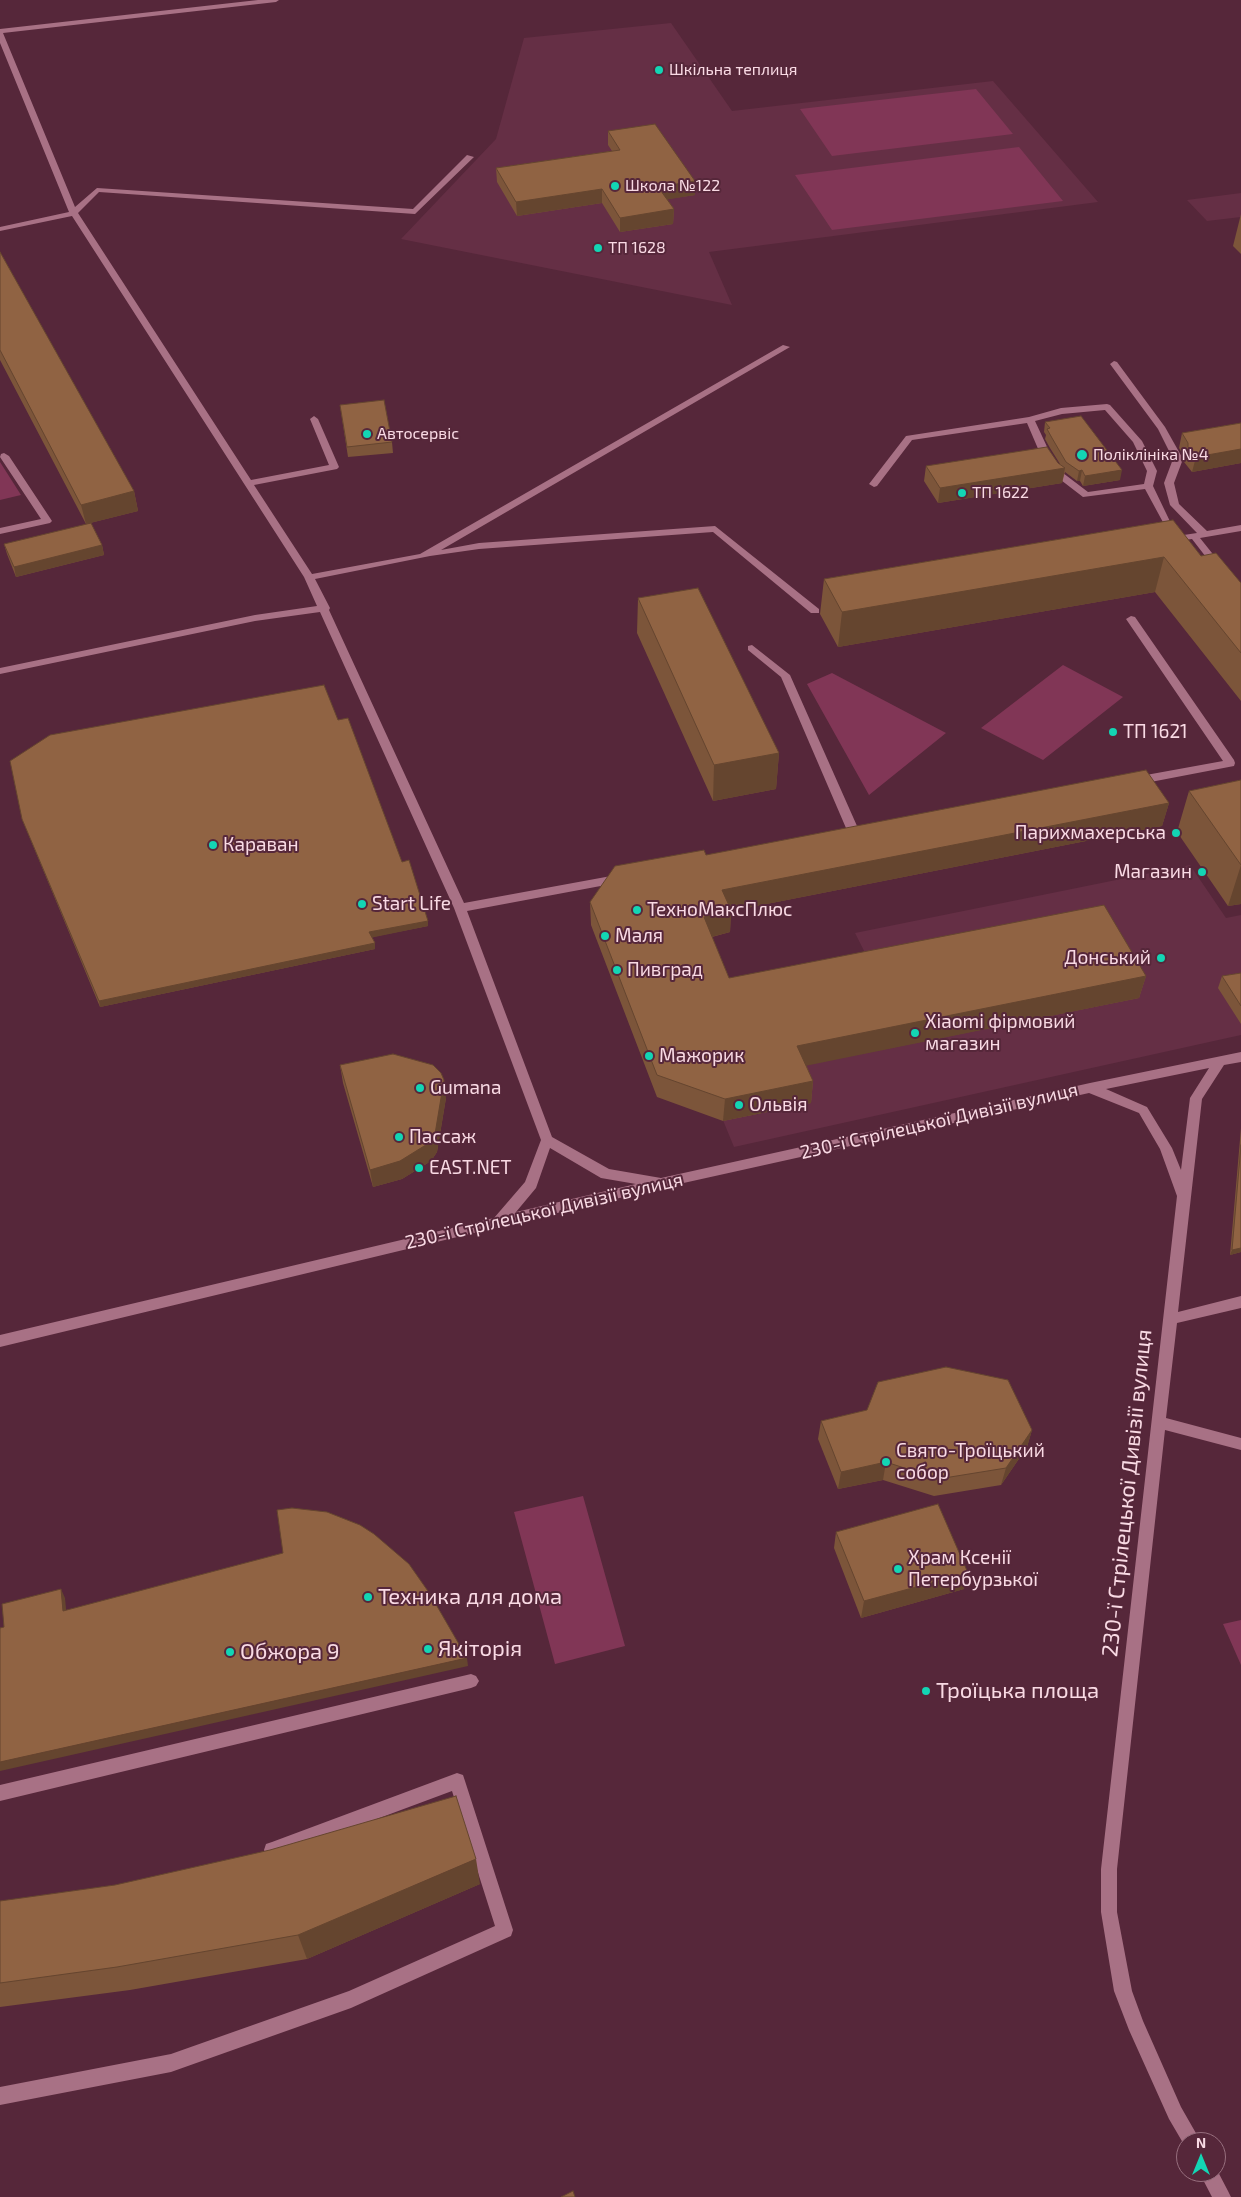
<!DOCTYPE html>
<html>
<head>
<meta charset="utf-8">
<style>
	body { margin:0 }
	#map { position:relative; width:1241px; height:2197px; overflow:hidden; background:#56273a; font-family:"Exo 2",sans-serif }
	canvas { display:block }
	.north { position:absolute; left:1176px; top:2132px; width:50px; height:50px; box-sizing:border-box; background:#56273a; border:1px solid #976f7e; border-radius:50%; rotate:0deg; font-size:14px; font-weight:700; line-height:20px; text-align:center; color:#f9dae4 }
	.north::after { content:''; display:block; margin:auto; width:18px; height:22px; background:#13d5b4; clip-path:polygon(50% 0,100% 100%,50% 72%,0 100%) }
</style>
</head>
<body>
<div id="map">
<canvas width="1241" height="2197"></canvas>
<div class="north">N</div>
</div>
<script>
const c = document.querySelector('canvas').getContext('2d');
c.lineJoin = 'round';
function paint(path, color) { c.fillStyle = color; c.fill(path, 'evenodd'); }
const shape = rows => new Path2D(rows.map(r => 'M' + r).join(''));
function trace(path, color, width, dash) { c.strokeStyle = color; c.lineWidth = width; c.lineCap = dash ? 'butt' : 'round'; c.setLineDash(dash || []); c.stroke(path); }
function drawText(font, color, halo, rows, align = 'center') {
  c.font = font + ' "Exo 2",sans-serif'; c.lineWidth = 4; c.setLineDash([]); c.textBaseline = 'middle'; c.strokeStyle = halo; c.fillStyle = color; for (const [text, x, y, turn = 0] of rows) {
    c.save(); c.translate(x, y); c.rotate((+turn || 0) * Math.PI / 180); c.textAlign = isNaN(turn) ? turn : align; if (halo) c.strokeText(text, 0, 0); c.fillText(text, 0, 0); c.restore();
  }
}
paint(shape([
	[671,23,732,111,993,81,1098,202,709,252,732,305,401,239,496,139,524,38],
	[1241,193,1241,217,1207,221,1187,200],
	[1190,865,1226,918,1241,915,1241,1035,734,1147,706,1079,907,1036,855,933]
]), '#652f45');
paint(shape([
	[976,89,1013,134,832,156,800,109],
	[1019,147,1063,201,832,230,795,175],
	[0,462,21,495,0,500],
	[1063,665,1123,697,1043,760,981,728],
	[832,673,946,733,869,795,807,684],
	[583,1496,625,1646,555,1664,514,1512],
	[1241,1620,1241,1665,1223,1624]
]), '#813656');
paint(shape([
	[258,0,279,0,276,2,3,33,75,207,97,188,413,209,467,155,474,157,415,214,99,192,78,213,251,480,329,465,310,419,314,416,318,419,339,467,337,469,254,485,312,574,420,554,783,345,790,347,441,550,479,543,715,526,819,609,819,613,811,613,713,532,479,549,430,556,315,579,330,608,329,610,464,903,622,874,628,878,622,882,467,911,552,1137,609,1169,661,1178,1090,1083,1241,1052,1241,1062,1224,1065,1202,1099,1178,1312,1241,1296,1241,1308,1177,1323,1166,1418,1241,1438,1241,1450,1165,1430,1117,1869,1117,1912,1132,1991,1143,2021,1181,2107,1201,2142,1186,2142,1186,2148,1169,2119,1129,2030,1114,1991,1101,1912,1101,1869,1177,1196,1160,1149,1139,1113,1089,1093,661,1188,0,1347,0,1335,494,1218,525,1182,541,1140,454,908,320,612,255,621,0,674,0,668,255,615,317,606,304,577,72,216,0,231,0,227,69,212,0,43,0,29,258,0],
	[1209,1068,1190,1098,1181,1170,1172,1148,1147,1107,1106,1089,1209,1068],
	[550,1148,601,1178,636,1184,516,1212,536,1188,550,1148],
	[1114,361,1117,362,1165,427,1183,459,1174,483,1179,504,1207,531,1241,525,1241,531,1200,538,1224,568,1222,570,1216,570,1192,539,1169,542,1167,540,1171,537,1145,489,1083,497,1057,477,1039,451,1027,423,912,440,877,486,874,487,869,484,906,436,1029,417,1061,408,1107,404,1110,405,1142,441,1157,471,1153,486,1177,536,1197,533,1170,505,1164,483,1173,459,1158,429,1110,364,1114,361],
	[1105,410,1133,442,1147,471,1144,484,1088,492,1063,473,1049,451,1035,421,1062,414,1105,410],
	[4,453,9,456,52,521,50,523,0,534,0,528,41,519,0,457,1,454,4,453],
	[1131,616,1135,617,1234,760,1235,763,1234,766,1135,785,1131,784,1130,781,1131,778,1135,777,1223,761,1126,619,1131,616],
	[752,645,790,675,861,835,859,838,851,838,849,835,781,677,748,650,748,646,752,645],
	[471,1674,476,1676,479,1681,476,1686,471,1688,0,1801,0,1785,471,1674],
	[457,1773,463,1775,465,1781,513,1930,511,1936,351,2008,171,2072,0,2105,0,2087,171,2054,349,1991,495,1926,452,1791,272,1858,266,1856,264,1850,266,1844,272,1842,457,1773],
	[1216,2168,1228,2191,1231,2197,1212,2197,1199,2172,1216,2172,1216,2168]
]), '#a87185');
paint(shape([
	[608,131,695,181,695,195,667,199,674,209,673,224,620,232,602,203,517,216,497,182,496,168,612,151,608,145],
	[1241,214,1241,254,1233,246],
	[0,252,134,491,138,511,86,524,0,360],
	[340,405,392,442,393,453,348,457],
	[1045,422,1120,480,1083,486,1080,481,1077,481,1065,472,1062,483,938,503,924,481,926,466,1060,464,1050,448,1045,439,1046,435,1044,432],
	[1241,423,1241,463,1192,472,1184,462,1185,458,1179,448,1182,433],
	[1173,520,1201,556,1241,583,1241,701,1155,592,838,647,820,614,824,579],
	[4,544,102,545,104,555,16,577,7,554],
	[638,598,779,753,776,789,713,801,637,633],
	[338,720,428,921,428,926,372,937,375,943,375,949,100,1007,22,819],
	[1241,780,1241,904,1228,906,1177,832,1189,791],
	[1169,803,1162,826,731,911,730,932,712,937,729,978,1146,976,1139,998,806,1065,813,1081,811,1103,723,1121,657,1097,591,925,590,902],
	[1241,973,1241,1024,1218,988,1222,976],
	[340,1065,446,1098,437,1152,431,1161,402,1179,373,1187,343,1083],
	[1241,1128,1241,1252,1230,1255],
	[867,1410,1032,1430,1027,1447,1001,1485,934,1496,883,1480,838,1489,818,1439,821,1421],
	[836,1532,964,1589,861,1618,834,1548],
	[480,1884,307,1959,130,1990,0,2007,0,1901]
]), '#7c553a');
paint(shape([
	[695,181,695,195,658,201,658,187],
	[602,189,602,203,517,216,516,202],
	[674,209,673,224,620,232,620,218],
	[1241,449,1241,463,1192,472,1196,457],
	[1065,468,1062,483,938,503,940,488],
	[1082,470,1080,481,1077,481,1079,471],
	[1122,470,1120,480,1083,486,1085,476],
	[134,491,138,511,86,524,81,505],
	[102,545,104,555,16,577,14,567],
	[1164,557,1155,592,838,647,842,612],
	[779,753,776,789,713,801,714,765],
	[1169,803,1162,826,731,911,730,932,703,939,704,917,722,890],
	[1241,865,1241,904,1228,906],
	[428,921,428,926,370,938,369,932],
	[375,943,375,949,100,1007,99,1001],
	[1146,976,1139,998,795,1068,797,1046],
	[444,1080,446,1098,437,1152,431,1161,402,1179,373,1187,370,1170],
	[813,1081,811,1103,723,1121,725,1099],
	[1241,1248,1241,1252,1230,1255,1232,1250],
	[1032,1430,1027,1447,1001,1485,1006,1468],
	[886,1462,883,1480,838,1489,841,1472],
	[968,1573,964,1589,861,1618,864,1601],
	[61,1589,65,1598,67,1619,63,1611],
	[467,1658,468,1666,0,1771,0,1762],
	[476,1859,480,1884,307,1959,298,1935]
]), '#65452f');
const building = shape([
	[655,124,695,181,658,187,674,209,620,218,602,189,516,202,496,168,620,150,608,131,655,124],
	[0,252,134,491,81,505,0,350,0,252],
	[384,400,392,442,347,447,340,405,384,400],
	[1081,416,1122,470,1085,476,1082,470,1079,471,1066,462,1052,438,1047,429,1050,428,1045,422,1081,416],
	[1241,423,1241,449,1196,457,1188,447,1188,443,1182,433,1241,423],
	[1047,447,1058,463,1065,468,940,488,926,466,1047,447],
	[1173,520,1201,556,1216,553,1241,583,1241,653,1164,557,842,612,824,579,1173,520],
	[91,523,102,545,14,567,4,544,91,523],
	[698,588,779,753,714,765,638,598,698,588],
	[324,685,338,720,348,718,402,862,409,860,428,921,369,932,375,943,99,1001,22,819,10,761,50,735,324,685],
	[1146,770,1169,803,722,890,731,910,704,917,729,978,1104,905,1146,976,797,1046,813,1081,725,1099,657,1075,590,902,615,866,704,850,706,855,1146,770],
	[1241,780,1241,865,1189,791,1241,780],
	[1241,973,1241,1006,1222,976,1241,973],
	[393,1054,433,1065,441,1073,444,1080,435,1134,429,1143,400,1161,370,1170,340,1065,393,1054],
	[1241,1145,1241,1248,1232,1250,1241,1145],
	[946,1367,1008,1380,1032,1430,1006,1468,938,1479,886,1462,841,1472,821,1421,867,1410,878,1382,946,1367],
	[938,1504,968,1573,864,1601,836,1532,938,1504],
	[292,1508,327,1512,360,1525,374,1534,409,1564,430,1594,467,1658,0,1762,0,1628,4,1627,2,1604,61,1589,63,1611,283,1553,277,1510,292,1508],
	[456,1796,476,1859,298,1935,117,1967,0,1983,0,1901,115,1885,270,1850,456,1796],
	[573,2191,575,2197,561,2197,573,2191]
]);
paint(building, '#906343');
trace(building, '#65452f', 1);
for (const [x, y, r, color] of [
	[659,70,5,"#13d5b4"],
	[615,186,5,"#13d5b4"],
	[598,248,5,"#13d5b4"],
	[367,434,5,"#13d5b4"],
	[1082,455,6,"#13d5b4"],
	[962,493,5,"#13d5b4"],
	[1113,732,5,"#13d5b4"],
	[1176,833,5,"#13d5b4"],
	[213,845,5,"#13d5b4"],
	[1202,872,5,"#13d5b4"],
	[362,904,5,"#13d5b4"],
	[637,910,5,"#13d5b4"],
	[605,936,5,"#13d5b4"],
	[1161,958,5,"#13d5b4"],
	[617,970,5,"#13d5b4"],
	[915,1033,5,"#13d5b4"],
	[649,1056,5,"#13d5b4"],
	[420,1088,5,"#13d5b4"],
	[739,1105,5,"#13d5b4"],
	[399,1137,5,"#13d5b4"],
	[419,1168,5,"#13d5b4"],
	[886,1462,5,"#13d5b4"],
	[898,1569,5,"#13d5b4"],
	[368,1597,5,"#13d5b4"],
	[428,1649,5,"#13d5b4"],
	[230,1652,5,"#13d5b4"],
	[926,1691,5,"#13d5b4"]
]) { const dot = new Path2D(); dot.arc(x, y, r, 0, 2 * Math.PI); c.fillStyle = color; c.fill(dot); trace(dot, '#56273a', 2); }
drawText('16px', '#f9dae4', '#56273a', [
	["Шкільна теплиця",669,70],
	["Школа №122",625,186],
	["ТП 1628",608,248],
	["Автосервіс",377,434],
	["Поліклініка №4",1093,455],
	["ТП 1622",972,493]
], 'left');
drawText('19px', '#f9dae4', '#56273a', [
	["ТП 1621",1123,732],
	["Парихмахерська",1166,833,"right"],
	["Караван",223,845],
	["Магазин",1192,872,"right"],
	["Start Life",372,904],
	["ТехноМаксПлюс",647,910],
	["Маля",615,936],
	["Донський",1151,958,"right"],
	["Пивград",627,970],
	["Xiaomi фірмовий",925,1022],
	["магазин",925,1044],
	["Мажорик",659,1056],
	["Gumana",430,1088],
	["Ольвія",749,1105],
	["Пассаж",409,1137],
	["EAST.NET",429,1168],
	["Свято-Троїцький",896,1451],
	["собор",896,1473],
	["Храм Ксенії",908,1558],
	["Петербурзької",908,1580]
], 'left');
drawText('19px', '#f9dae4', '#56273a', [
	["230-ї Стрілецької Дивізії вулиця",939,1121,-13],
	["230-ї Стрілецької Дивізії вулиця",544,1211,-13]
]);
drawText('22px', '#f9dae4', '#56273a', [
	["230-ї Стрілецької Дивізії вулиця",1127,1493,-84]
]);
drawText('22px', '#f9dae4', '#56273a', [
	["Техника для дома",378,1597],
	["Якіторія",438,1649],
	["Обжора 9",240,1652],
	["Троїцька площа",936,1691]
], 'left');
</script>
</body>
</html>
